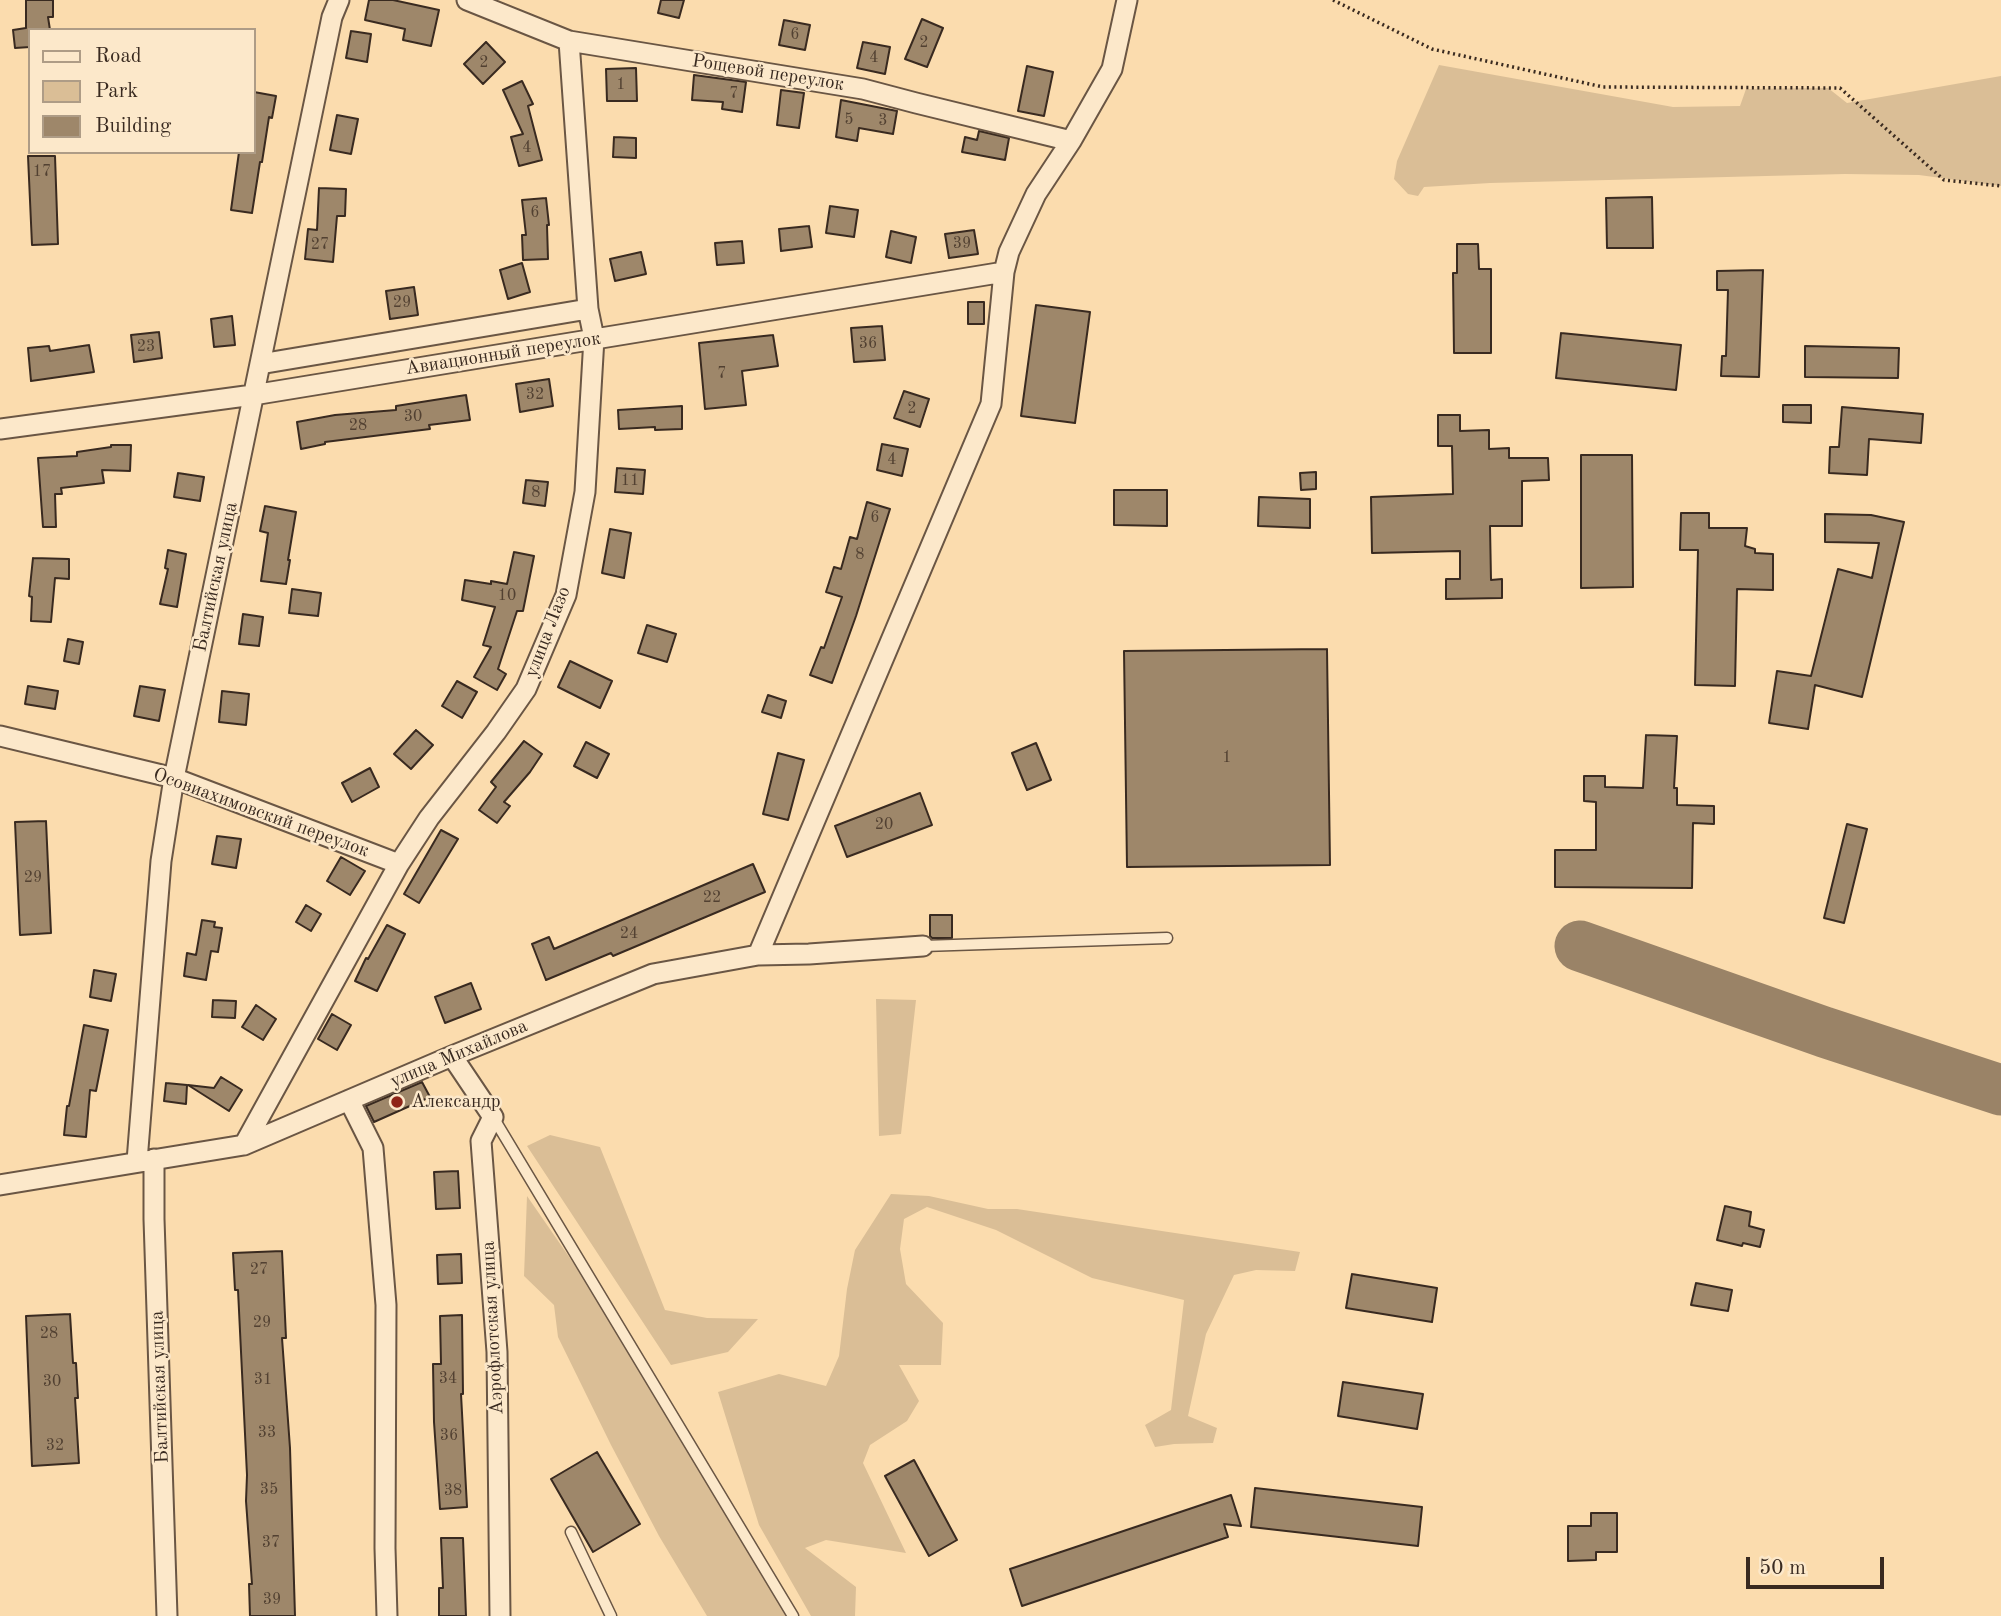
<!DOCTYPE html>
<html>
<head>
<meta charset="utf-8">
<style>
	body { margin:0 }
	#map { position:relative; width:2001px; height:1616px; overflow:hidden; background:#fbdcae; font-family:"Old Standard TT",serif }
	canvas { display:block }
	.legend { position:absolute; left:28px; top:28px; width:228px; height:126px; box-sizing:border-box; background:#fce8ca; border:2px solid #ae9c86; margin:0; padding:9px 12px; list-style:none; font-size:21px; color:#392a20 }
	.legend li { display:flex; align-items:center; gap:14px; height:35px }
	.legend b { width:35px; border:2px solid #ae9c86 }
	.scale { position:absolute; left:1746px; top:1557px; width:138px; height:32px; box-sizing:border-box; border:4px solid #392a20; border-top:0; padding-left:9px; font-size:21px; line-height:24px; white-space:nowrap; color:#392a20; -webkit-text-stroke:5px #fce8ca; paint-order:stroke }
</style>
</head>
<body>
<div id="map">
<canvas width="2001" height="1616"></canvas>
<ul class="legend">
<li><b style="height:9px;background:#fce8ca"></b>Road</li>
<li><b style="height:19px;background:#dabe96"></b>Park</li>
<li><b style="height:19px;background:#9e876a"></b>Building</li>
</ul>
<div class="scale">50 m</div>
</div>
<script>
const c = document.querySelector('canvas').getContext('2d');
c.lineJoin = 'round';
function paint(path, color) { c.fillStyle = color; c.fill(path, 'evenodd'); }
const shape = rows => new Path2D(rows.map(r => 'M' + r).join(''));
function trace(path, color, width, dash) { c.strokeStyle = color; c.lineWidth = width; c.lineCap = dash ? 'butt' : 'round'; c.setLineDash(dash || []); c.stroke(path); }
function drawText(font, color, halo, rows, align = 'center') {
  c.font = font + ' "Old Standard TT",serif'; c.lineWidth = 5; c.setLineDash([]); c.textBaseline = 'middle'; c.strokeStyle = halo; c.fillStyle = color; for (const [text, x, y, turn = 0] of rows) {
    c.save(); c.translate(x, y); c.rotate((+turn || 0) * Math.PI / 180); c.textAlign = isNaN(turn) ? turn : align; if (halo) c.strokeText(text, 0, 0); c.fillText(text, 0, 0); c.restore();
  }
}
paint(shape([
	[1439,65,1673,107,1740,106,1746,89,1828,88,1847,103,2001,76,2001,186,1919,175,1845,174,1490,183,1424,187,1418,196,1408,194,1394,179,1397,161],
	[876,999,916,1000,901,1134,879,1136],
	[550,1135,600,1147,665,1310,707,1318,758,1319,728,1352,671,1365,527,1146],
	[891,1194,929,1196,988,1209,1017,1209,1300,1252,1295,1271,1256,1270,1234,1275,1206,1334,1188,1416,1217,1428,1213,1443,1174,1444,1155,1447,1145,1425,1171,1410,1184,1300,1092,1278,996,1230,927,1207,904,1219,900,1249,906,1284,943,1323,941,1365,899,1365,919,1401,907,1421,870,1445,863,1463,906,1553,826,1540,805,1548,856,1587,855,1616,811,1616,759,1525,718,1392,779,1374,826,1386,839,1356,847,1289,855,1250],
	[527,1196,675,1410,787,1616,707,1616,659,1536,611,1445,558,1337,554,1305,524,1276]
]), '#dabe96');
trace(shape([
	[1580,946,1824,1032,2001,1090]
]), '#9a8367', 51);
const building = shape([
	[26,0,53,0,53,17,48,17,50,30,30,30,30,47,15,48,13,30,26,28,26,0],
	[369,0,393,0,439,10,431,46,403,40,405,29,365,20,369,0],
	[661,0,684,0,679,18,658,13,661,0],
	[922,19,943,28,927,67,905,59,922,19],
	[784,20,810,25,805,50,779,45,784,20],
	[351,31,371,34,367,62,346,58,351,31],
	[486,42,505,62,483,84,464,64,486,42],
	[863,42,890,47,885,74,857,68,863,42],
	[1027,66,1053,72,1044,116,1018,111,1027,66],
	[636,68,637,101,607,101,606,69,636,68],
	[694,75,746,82,742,112,722,109,723,102,692,100,694,75],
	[522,81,533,104,528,106,542,160,519,166,511,137,523,134,503,90,522,81],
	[781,90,804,93,799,128,777,125,781,90],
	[254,92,276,96,272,118,269,117,262,162,260,162,252,213,231,210,239,152,254,152,254,92],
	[841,100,897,111,893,134,859,128,857,141,836,137,841,100],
	[337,115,358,119,351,154,330,150,337,115],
	[979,131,1009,138,1005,160,962,152,965,137,977,140,979,131],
	[614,137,636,138,636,158,613,157,614,137],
	[28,156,55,156,58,244,32,245,28,156],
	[319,188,346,189,345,216,337,216,333,262,305,259,308,229,317,230,319,188],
	[1652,197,1653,248,1607,248,1606,198,1652,197],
	[546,198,549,225,547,225,548,259,523,260,522,235,526,235,522,200,546,198],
	[830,206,858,210,854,237,826,233,830,206],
	[809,226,812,247,781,251,779,229,809,226],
	[974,230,978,254,949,258,945,234,974,230],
	[891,231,916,237,911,263,886,257,891,231],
	[742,241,744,263,717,265,715,243,742,241],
	[1457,244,1478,244,1479,269,1491,269,1491,353,1454,353,1453,273,1457,273,1457,244],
	[641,252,646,274,615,281,610,259,641,252],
	[522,263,530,292,508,299,500,270,522,263],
	[1763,270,1759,377,1721,376,1722,356,1726,356,1728,290,1717,290,1717,271,1763,270],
	[414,287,418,315,390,319,386,291,414,287],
	[968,302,984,302,984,324,968,324,968,302],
	[1036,305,1090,312,1075,423,1021,416,1036,305],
	[232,316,235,345,214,347,211,319,232,316],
	[882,326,885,360,854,362,851,328,882,326],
	[159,332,162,358,134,362,131,335,159,332],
	[1561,333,1681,345,1676,390,1556,378,1561,333],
	[773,335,778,366,742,371,746,405,705,409,699,343,773,335],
	[89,345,94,372,31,381,28,348,49,346,50,351,89,345],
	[1805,346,1899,348,1898,378,1805,377,1805,346],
	[549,379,553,406,520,412,516,384,549,379],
	[904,391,929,399,920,427,894,418,904,391],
	[466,395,470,420,429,425,430,429,325,442,325,444,301,449,297,422,335,415,396,410,396,406,466,395],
	[1783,405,1811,405,1811,423,1783,422,1783,405],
	[682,406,682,429,655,430,655,427,619,429,618,410,682,406],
	[1842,407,1923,414,1921,443,1869,439,1867,475,1829,473,1830,447,1839,447,1842,407],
	[1438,415,1460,415,1460,431,1489,430,1489,449,1509,448,1509,458,1548,458,1549,480,1522,481,1522,526,1490,526,1491,580,1502,579,1502,598,1446,599,1446,579,1460,579,1460,551,1372,553,1371,497,1453,494,1452,446,1438,446,1438,415],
	[882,444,908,449,902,476,877,470,882,444],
	[111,445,131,445,130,471,102,470,104,483,61,488,62,494,55,494,56,527,43,527,38,458,77,456,77,452,111,447,111,445],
	[1581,455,1632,455,1633,587,1581,588,1581,455],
	[617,468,645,470,643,494,615,492,617,468],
	[1316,472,1316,489,1301,490,1300,473,1316,472],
	[178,473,204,477,200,501,174,497,178,473],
	[526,480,548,482,545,506,523,503,526,480],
	[1114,490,1167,490,1167,526,1114,525,1114,490],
	[1259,497,1310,499,1310,528,1258,526,1259,497],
	[867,502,890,509,856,616,832,683,810,675,821,647,824,648,842,597,826,592,834,567,841,569,850,537,857,539,867,502],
	[265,506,296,512,288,560,290,560,286,584,261,581,268,533,260,531,265,506],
	[1681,513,1709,513,1709,528,1747,528,1745,546,1755,549,1755,553,1773,554,1773,590,1737,589,1735,686,1695,685,1698,550,1680,550,1681,513],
	[1825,514,1871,515,1904,522,1862,697,1815,685,1808,729,1769,723,1777,671,1811,676,1838,569,1872,578,1879,543,1825,542,1825,514],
	[610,529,631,533,624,578,602,573,610,529],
	[168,550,186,554,177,607,160,604,168,569,165,568,168,550],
	[514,552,534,556,523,611,517,611,498,669,506,674,497,690,474,677,491,647,483,645,495,607,462,600,465,580,491,584,491,581,507,584,514,552],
	[33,558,69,559,69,579,55,578,51,622,31,621,32,597,29,596,33,558],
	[292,589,321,593,318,616,289,613,292,589],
	[243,614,263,617,259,646,239,644,243,614],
	[647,625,676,634,667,662,638,653,647,625],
	[68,639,83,642,79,664,64,661,68,639],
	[1327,649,1330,865,1127,867,1124,651,1327,649],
	[570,661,612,681,600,708,558,687,570,661],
	[457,681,477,692,462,718,442,706,457,681],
	[28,686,58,691,55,709,25,704,28,686],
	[140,686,165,690,159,721,134,716,140,686],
	[222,691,249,694,246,725,219,722,222,691],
	[768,695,786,701,781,718,762,712,768,695],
	[416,730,433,745,411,769,394,754,416,730],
	[1646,735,1677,736,1674,788,1677,788,1677,805,1714,806,1714,824,1693,823,1692,888,1555,887,1555,850,1596,850,1596,802,1584,801,1584,776,1605,776,1605,787,1643,788,1646,735],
	[524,741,542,754,530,772,504,802,510,806,497,823,479,810,496,787,491,782,524,741],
	[586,742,609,754,597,778,574,766,586,742],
	[1036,743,1051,780,1027,790,1012,753,1036,743],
	[778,753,804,760,788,820,763,814,778,753],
	[370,768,379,787,352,802,342,783,370,768],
	[920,793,932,825,847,857,835,826,920,793],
	[46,821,51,933,20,935,15,822,46,821],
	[1847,824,1867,829,1844,923,1824,918,1847,824],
	[441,830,458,839,419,903,404,894,441,830],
	[217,836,241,839,236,868,212,864,217,836],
	[341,857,365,871,350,895,327,881,341,857],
	[753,864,765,892,613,956,611,953,546,980,532,944,549,937,554,949,753,864],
	[306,905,321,914,311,931,296,922,306,905],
	[930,915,952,915,952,938,932,938,930,936,930,915],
	[202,920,215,922,214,927,222,928,218,952,211,951,206,980,184,976,187,953,196,955,202,920],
	[387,925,405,934,377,991,355,981,366,958,368,959,387,925],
	[94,970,116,974,111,1001,90,997,94,970],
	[471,983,481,1009,445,1023,435,997,471,983],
	[213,1000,236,1001,235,1018,212,1017,213,1000],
	[256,1005,276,1019,263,1040,242,1027,256,1005],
	[332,1014,351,1025,337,1050,318,1039,332,1014],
	[84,1025,108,1030,96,1091,90,1090,86,1137,64,1135,67,1106,69,1106,84,1025],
	[221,1077,242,1090,229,1111,188,1085,214,1088,221,1077],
	[422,1082,430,1097,374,1122,366,1106,422,1082],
	[166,1083,187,1085,186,1104,164,1101,166,1083],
	[458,1171,460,1208,436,1209,434,1172,458,1171],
	[1725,1206,1751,1212,1749,1226,1764,1230,1760,1247,1743,1243,1742,1246,1717,1240,1725,1206],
	[282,1251,286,1338,282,1338,290,1448,295,1616,250,1616,249,1584,252,1584,246,1501,247,1475,238,1290,235,1290,233,1253,282,1251],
	[461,1254,462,1283,438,1284,437,1255,461,1254],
	[1352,1274,1437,1288,1432,1322,1346,1308,1352,1274],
	[1696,1283,1732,1290,1728,1311,1691,1305,1696,1283],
	[70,1314,73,1363,76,1363,78,1398,75,1398,79,1463,32,1466,26,1316,70,1314],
	[462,1315,463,1394,461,1394,467,1507,440,1509,434,1422,433,1364,441,1364,440,1316,462,1315],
	[1343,1382,1423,1394,1417,1429,1338,1416,1343,1382],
	[597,1452,640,1524,593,1552,551,1479,597,1452],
	[914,1460,957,1540,929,1556,885,1476,914,1460],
	[1255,1488,1422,1507,1418,1546,1251,1527,1255,1488],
	[1231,1495,1241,1526,1224,1524,1228,1537,1022,1606,1010,1569,1231,1495],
	[1591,1513,1617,1513,1617,1552,1596,1552,1596,1560,1568,1561,1568,1526,1591,1526,1591,1513],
	[441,1538,463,1538,466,1616,439,1616,439,1588,443,1588,441,1538]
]);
paint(building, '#9e876a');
trace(building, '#392a20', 2);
const service = shape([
	[923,946,1167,938],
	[493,1117,793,1616],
	[571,1532,611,1616]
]);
const minor = shape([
	[467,0,569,41,863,89,916,103,1071,141],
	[260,364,588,309],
	[0,429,253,395,1004,272],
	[0,736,174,778,399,864],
	[758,955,991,404,1004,272,1009,252,1036,194,1071,141,1112,69,1127,0],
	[452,1056,493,1117,481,1141,497,1352,500,1616],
	[349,1100,373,1148,386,1305,385,1548,387,1616],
	[244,1145,399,864,429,818,496,732,526,689,566,595,585,492,594,338,588,309,569,41],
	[154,1159,154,1219,167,1616],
	[137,1161,161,861,174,778,332,17,339,0],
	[0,1185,244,1145,452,1056,653,974,758,955,809,954,923,946]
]);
trace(service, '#6a5644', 13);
trace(minor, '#6a5644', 23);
trace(shape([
	[1333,0,1432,49,1603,87,1840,88,1944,180,2001,186]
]), '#392a20', 3.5, [2, 3.5]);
trace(service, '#fce8ca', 10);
trace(minor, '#fce8ca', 19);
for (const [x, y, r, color] of [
	[397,1102,7,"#8f2418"]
]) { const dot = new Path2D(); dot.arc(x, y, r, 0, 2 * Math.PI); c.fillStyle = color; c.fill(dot); trace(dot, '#fce8ca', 2.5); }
drawText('16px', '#524132', null, [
	["6",795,35],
	["2",924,43],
	["4",874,58],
	["2",484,63],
	["1",621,85],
	["7",734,94],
	["5",849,120],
	["3",883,121],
	["4",527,148],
	["17",42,172],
	["6",535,213],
	["39",962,244],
	["27",320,245],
	["29",402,303],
	["36",868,344],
	["23",146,347],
	["7",722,374],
	["32",535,395],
	["2",912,409],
	["30",413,417],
	["28",358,426],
	["4",892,460],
	["11",630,481],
	["8",536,493],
	["6",875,518],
	["8",860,555],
	["10",507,596],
	["1",1227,758],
	["20",884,825],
	["29",33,878],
	["22",712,898],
	["24",629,934],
	["27",259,1270],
	["29",262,1323],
	["28",49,1334],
	["34",448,1379],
	["31",263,1380],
	["30",52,1382],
	["33",267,1433],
	["36",449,1436],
	["32",55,1446],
	["35",269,1490],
	["38",453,1491],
	["37",271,1543],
	["39",272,1600]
]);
drawText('19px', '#392a20', '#fce8ca', [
	["Рощевой переулок",768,73,9],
	["Авиационный переулок",503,354,-9],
	["Балтийская улица",216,577,-78],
	["улица Лазо",548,632,-69],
	["Осовиахимовский переулок",261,813,20],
	["улица Михайлова",459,1054,-23],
	["Аэрофлотская улица",493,1328,-93],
	["Балтийская улица",160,1387,-92]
]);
drawText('19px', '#392a20', '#fce8ca', [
	["Александр",411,1102]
], 'left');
</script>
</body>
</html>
